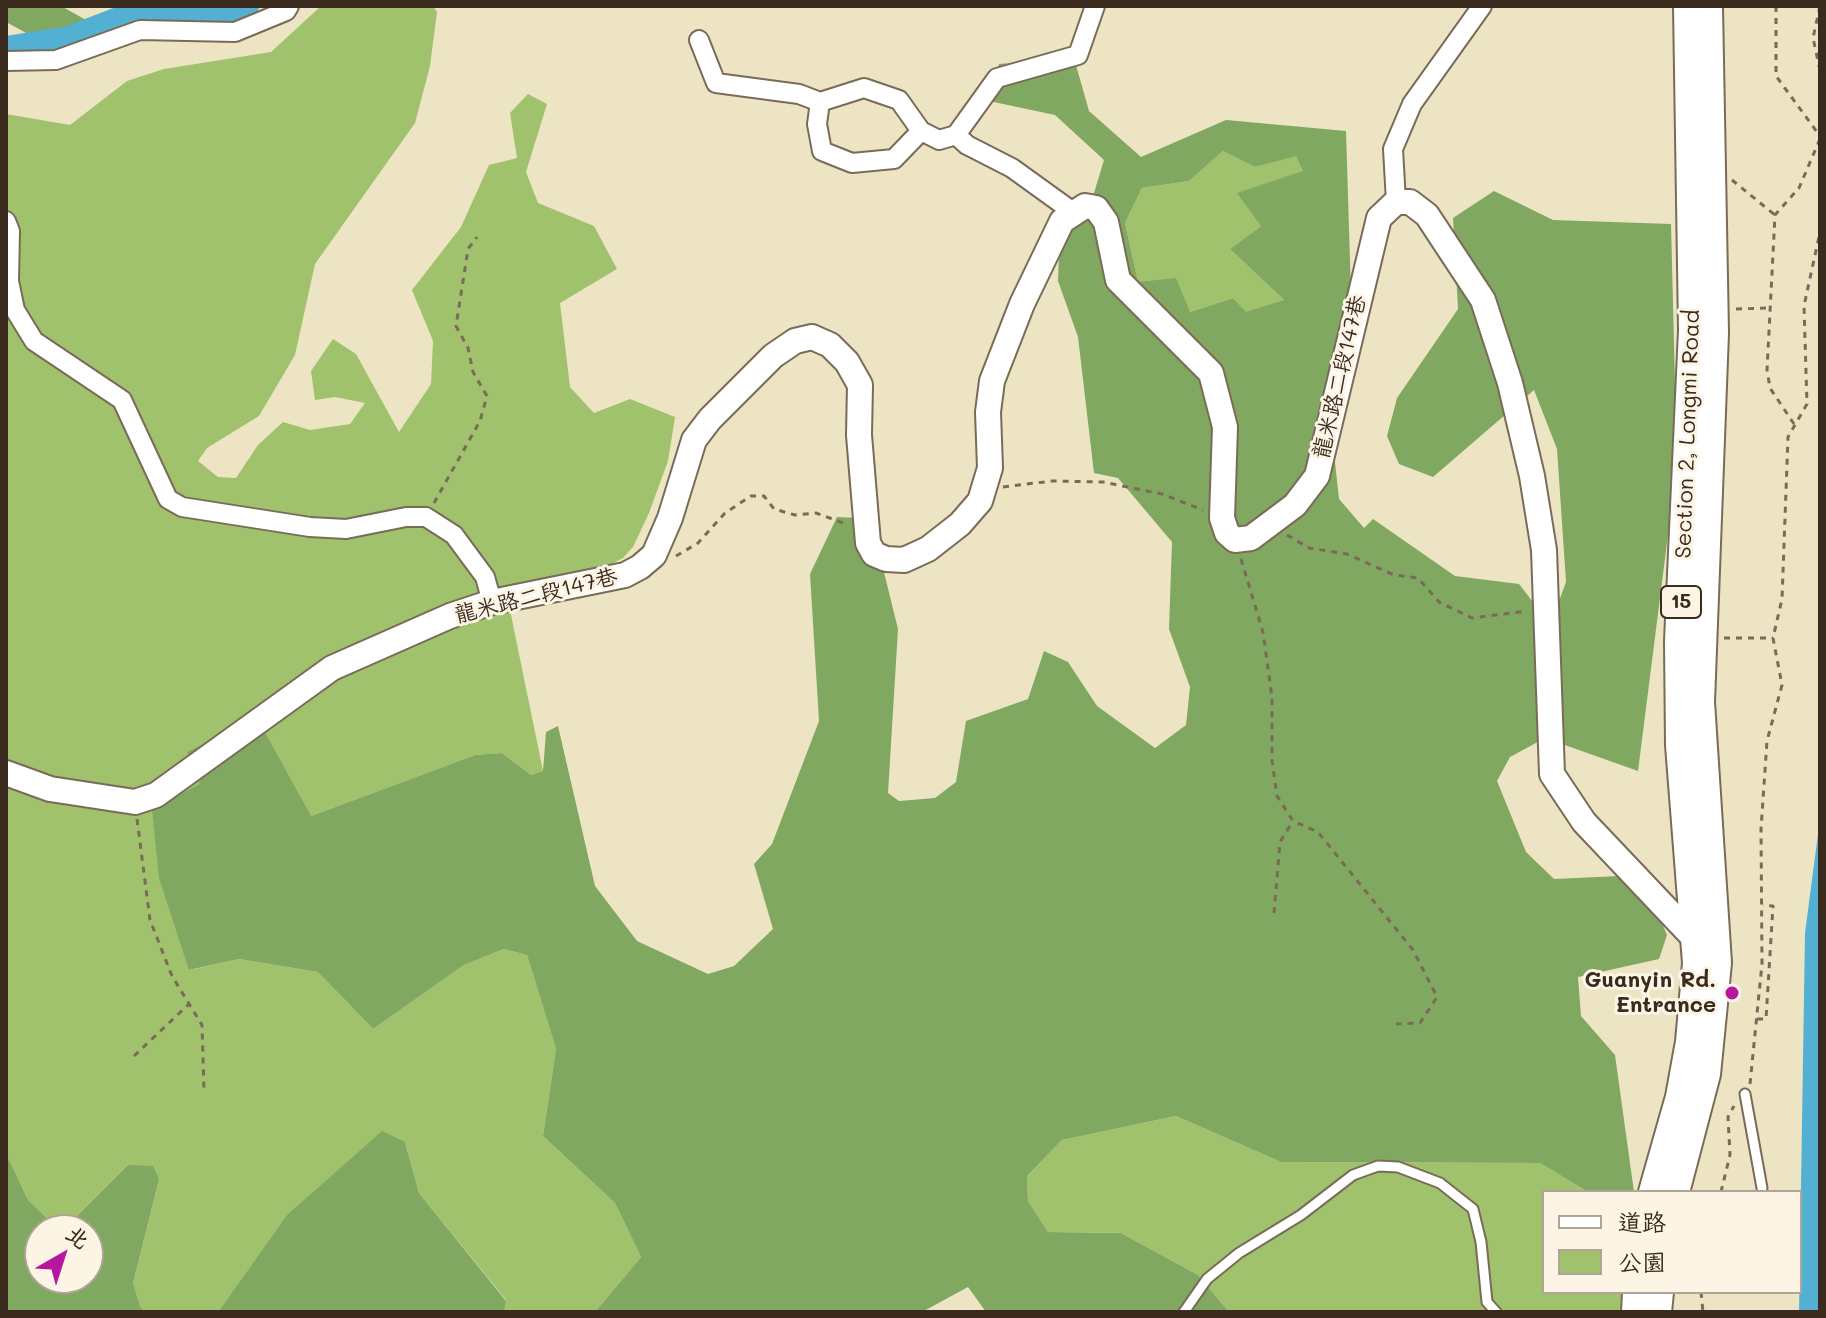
<!DOCTYPE html>
<html>
<head>
<meta charset="utf-8">
<style>
	body { margin:0 }
	#map { position:relative; width:1826px; height:1318px; overflow:hidden; background:#ede4c4; font-family:Mali,"LXGW WenKai TC",sans-serif }
	canvas { display:block }
	.frame { position:absolute; inset:0; border:8px solid #3b2a1e; pointer-events:none }
	.legend { position:absolute; left:1542px; top:1190px; width:260px; height:104px; box-sizing:border-box; background:#fcf5e5; border:2px solid #afa495; margin:0; padding:10px 14px; list-style:none; font-size:24px; color:#3b2a1e }
	.legend li { display:flex; align-items:center; gap:16px; height:40px }
	.legend b { width:40px; border:2px solid #afa495 }
	.north { position:absolute; left:24px; top:1214px; width:80px; height:80px; box-sizing:border-box; background:#fcf5e5; border:2px solid #afa495; border-radius:50%; rotate:39deg; font-size:22px; font-weight:700; line-height:32px; text-align:center; color:#3b2a1e }
	.north::after { content:''; display:block; margin:auto; width:28px; height:36px; background:#b5179e; clip-path:polygon(50% 0,100% 100%,50% 72%,0 100%) }
</style>
</head>
<body>
<div id="map">
<canvas width="1826" height="1318"></canvas>
<div class="frame"></div>
<ul class="legend">
<li><b style="height:10px;background:#fff"></b>道路</li>
<li><b style="height:22px;background:#a0c26c"></b>公園</li>
</ul>
<div class="north">北</div>
</div>
<script>
const c = document.querySelector('canvas').getContext('2d');
c.lineJoin = 'round';
function paint(path, color) { c.fillStyle = color; c.fill(path, 'evenodd'); }
const shape = rows => new Path2D(rows.map(r => 'M' + r).join(''));
function trace(path, color, width, dash) { c.strokeStyle = color; c.lineWidth = width; c.lineCap = dash ? 'butt' : 'round'; c.setLineDash(dash || []); c.stroke(path); }
function drawText(font, color, halo, rows, align = 'center') {
  c.font = font + ' Mali,"LXGW WenKai TC",sans-serif'; c.lineWidth = 6; c.setLineDash([]); c.textBaseline = 'middle'; c.strokeStyle = halo; c.fillStyle = color; for (const [text, x, y, turn = 0] of rows) {
    c.save(); c.translate(x, y); c.rotate((+turn || 0) * Math.PI / 180); c.textAlign = isNaN(turn) ? turn : align; if (halo) c.strokeText(text, 0, 0); c.fillText(text, 0, 0); c.restore();
  }
}
paint(shape([
	[321,6,433,6,437,12,430,66,415,123,315,264,295,355,259,416,207,448,198,461,218,477,236,478,258,445,283,422,310,430,350,424,365,403,335,397,315,400,311,371,333,339,356,354,399,432,431,384,433,341,412,290,461,227,489,165,517,158,510,113,528,94,547,104,526,172,538,203,594,226,617,269,560,303,570,387,594,413,630,399,675,417,668,461,649,513,633,547,623,558,598,571,521,583,511,615,543,771,531,775,502,753,475,755,311,816,201,784,190,970,239,959,318,972,373,1029,464,965,504,949,527,955,556,1049,543,1136,615,1203,641,1257,595,1312,504,1312,506,1300,419,1193,405,1142,286,1216,218,1312,145,1312,140,1308,133,1283,159,1179,128,1165,73,1220,47,1218,28,1200,6,1153,6,114,70,125,127,81,164,69,271,52],
	[1223,151,1255,167,1296,155,1304,172,1261,226,1230,249,1284,300,1246,313,1233,298,1190,312,1138,283,1125,223,1142,188,1189,181],
	[1176,1116,1281,1162,1540,1163,1588,1192,1544,1192,1544,1292,1624,1292,1622,1312,1229,1312,1198,1275,1121,1233,1048,1232,1028,1201,1027,1176,1062,1140]
]), '#a0c26c');
paint(shape([
	[6,6,61,6,95,25,90,36,52,47,6,22],
	[1074,58,1089,111,1141,157,1226,120,1346,131,1351,294,1328,398,1339,499,1364,528,1373,519,1455,576,1519,584,1543,615,1555,612,1566,582,1557,449,1534,390,1433,477,1399,464,1387,436,1397,398,1458,309,1453,218,1494,191,1553,220,1671,224,1677,464,1638,771,1545,738,1510,757,1497,781,1526,852,1554,879,1642,875,1667,935,1659,959,1578,977,1581,1016,1615,1055,1634,1192,1588,1192,1540,1163,1281,1162,1176,1116,1062,1140,1027,1176,1028,1201,1048,1232,1121,1233,1198,1275,1229,1312,986,1312,968,1287,922,1312,595,1312,641,1257,615,1203,543,1136,556,1049,527,955,504,949,464,965,373,1029,318,972,239,959,189,970,159,878,152,809,200,784,187,752,257,718,311,816,475,755,502,753,531,775,543,771,546,732,558,726,595,886,637,941,708,974,734,966,773,929,754,864,772,844,819,721,810,574,837,517,860,518,879,552,898,629,888,793,899,801,935,798,956,782,966,721,1028,699,1044,651,1068,662,1097,706,1155,748,1186,725,1190,687,1169,629,1172,542,1118,478,1094,473,1078,337,1058,281,1060,227,1091,203,1104,160,1055,115,989,101,999,64],
	[1223,151,1255,167,1296,156,1303,171,1237,193,1261,226,1230,249,1284,300,1246,312,1233,298,1190,312,1176,278,1138,282,1125,223,1142,188,1189,181],
	[382,1131,405,1142,419,1193,506,1301,504,1312,218,1312,286,1216],
	[6,1153,28,1200,47,1218,73,1220,128,1165,153,1166,159,1179,133,1283,140,1307,145,1312,6,1312],
	[88,1230,88,1278,40,1278,40,1230]
]), '#80a860');
paint(shape([
	[1820,819,1820,1312,1799,1312,1805,933]
]), '#54b0d2');
trace(shape([
	[6,50,69,40,142,12,235,11,245,6]
]), '#54b0d2', 28);
const lane = shape([
	[1745,1094,1762,1188],
	[1184,1312,1207,1279,1239,1253,1301,1215,1353,1175,1378,1166,1398,1167,1440,1183,1473,1209,1481,1242,1487,1302,1496,1312]
]);
const street = shape([
	[699,40,716,83,799,94,820,102,864,88,899,100,921,131,939,140,956,135],
	[6,61,56,60,140,30,235,32,286,11,289,6],
	[820,102,817,124,822,151,852,163,894,159,921,131],
	[1396,202,1393,149,1412,104,1482,6],
	[1073,212,1012,168,967,145,956,135,997,78,1078,55,1095,6],
	[6,221,10,231,9,281,15,310,34,341,122,400,168,499,182,507,310,527,346,529,406,517,426,517,454,535,485,577,492,602]
]);
const secondary = shape([
	[6,773,50,789,135,802,156,795,332,668,450,616,492,602,625,575,640,567,654,555,670,518,694,440,710,419,773,356,795,341,812,337,830,345,847,362,860,385,859,435,868,543,874,554,886,559,904,560,928,549,960,524,980,501,990,468,988,412,992,381,1022,304,1062,221,1085,206,1096,208,1106,222,1118,280,1211,373,1225,427,1222,518,1227,533,1235,540,1251,538,1295,505,1317,476,1379,218,1396,202,1410,202,1427,215,1483,300,1510,383,1532,476,1544,550,1552,774,1584,822,1694,938,1706,938]
]);
const primary = shape([
	[1653,1192,1680,1097,1690,1042,1697,963,1680,745,1679,641,1693,330,1688,6],
	[1675,1192,1706,1074,1717,963,1700,702,1714,333,1708,6],
	[1636,1312,1637,1292],
	[1657,1312,1659,1292]
]);
trace(lane, '#796b58', 13);
trace(street, '#796b58', 22);
trace(secondary, '#796b58', 28);
trace(primary, '#796b58', 32);
trace(shape([
	[1776,6,1776,76,1820,136],
	[1820,6,1813,38,1820,70],
	[1732,180,1775,215],
	[1736,309,1768,308],
	[1794,424,1770,388,1767,370,1775,215,1799,188,1820,139],
	[1003,487,1052,481,1103,482,1162,494,1203,510],
	[434,503,480,421,487,396,473,372,468,348,456,326,468,249,477,237],
	[1287,535,1309,548,1347,554,1394,575,1418,578,1439,602,1472,618,1527,611],
	[676,556,698,543,725,513,751,496,764,496,774,509,795,515,816,513,846,524],
	[1241,559,1263,632,1272,697,1272,760,1277,796,1293,821,1318,832,1413,950,1437,997,1420,1023,1396,1024],
	[1724,638,1773,638],
	[137,819,150,920,172,976,202,1025,204,1090],
	[1274,913,1280,842,1293,821],
	[1757,1019,1766,1019,1773,906,1763,905],
	[134,1056,189,1004],
	[1750,1084,1762,964,1761,829,1767,741,1782,685,1773,638,1782,599,1788,437,1807,404,1804,306,1820,232],
	[1721,1192,1730,1155,1728,1117,1734,1106],
	[1701,1292,1703,1312]
]), '#796b58', 3, [6, 6]);
trace(lane, '#fff', 9);
trace(street, '#fff', 18);
trace(secondary, '#fff', 24);
trace(primary, '#fff', 28);
for (const [x, y, r, color] of [
	[1732,993,8,"#b5179e"]
]) { const dot = new Path2D(); dot.arc(x, y, r, 0, 2 * Math.PI); c.fillStyle = color; c.fill(dot); trace(dot, '#fcf5e5', 3); }
for (const [x, y, w] of [
	[1681,602,40]
]) { const box = new Path2D(); box.roundRect(x - w / 2, y - 16, w, 32, 6); c.fillStyle = '#fcf5e5'; c.fill(box); trace(box, '#3b2a1e', 2); }
drawText('bold 20px', '#3b2a1e', null, [
	["15",1681,602]
]);
drawText('22px', '#3b2a1e', '#fcf5e5', [
	["龍米路二段147巷",1340,377,-77],
	["Section 2, Longmi Road",1688,434,-88],
	["龍米路二段147巷",536,596,-14]
]);
drawText('bold 22px', '#3b2a1e', '#fcf5e5', [
	["Guanyin Rd.",1716,980],
	["Entrance",1716,1005]
], 'right');
</script>
</body>
</html>
